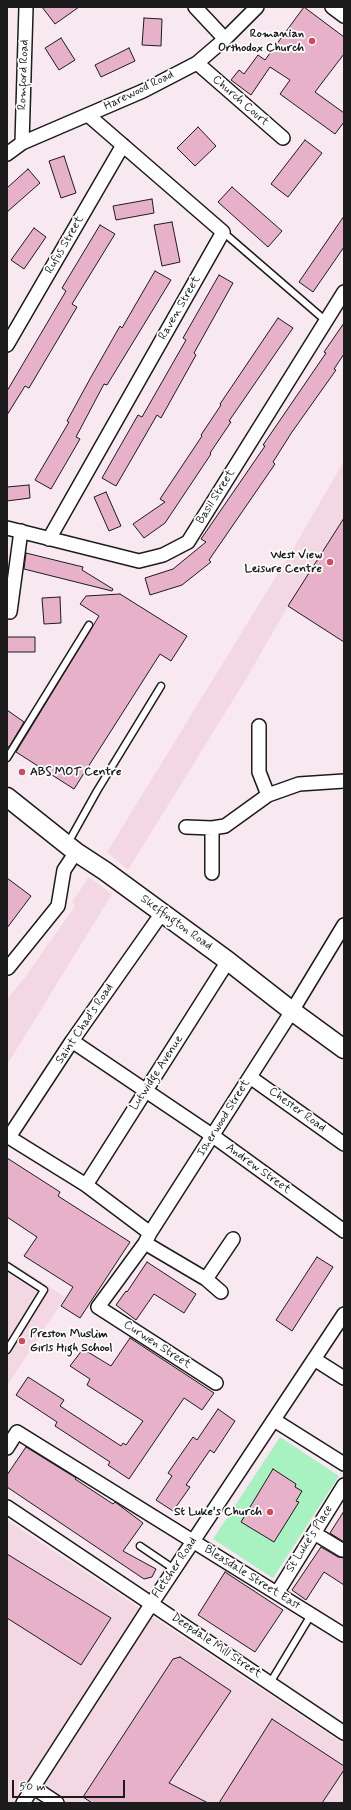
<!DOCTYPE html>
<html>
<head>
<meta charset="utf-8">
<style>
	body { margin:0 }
	#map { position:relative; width:351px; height:1810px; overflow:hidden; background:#f8e8ef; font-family:Mynerve,sans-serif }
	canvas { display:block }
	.frame { position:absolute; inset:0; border:8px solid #1c1c1c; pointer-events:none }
	.scale { position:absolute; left:12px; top:1780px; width:113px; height:18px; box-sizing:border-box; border:2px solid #1c1c1c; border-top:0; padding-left:5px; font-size:12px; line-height:14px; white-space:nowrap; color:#1c1c1c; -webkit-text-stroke:3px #fff; paint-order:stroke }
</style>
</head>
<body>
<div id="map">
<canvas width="351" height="1810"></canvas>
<div class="frame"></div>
<div class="scale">50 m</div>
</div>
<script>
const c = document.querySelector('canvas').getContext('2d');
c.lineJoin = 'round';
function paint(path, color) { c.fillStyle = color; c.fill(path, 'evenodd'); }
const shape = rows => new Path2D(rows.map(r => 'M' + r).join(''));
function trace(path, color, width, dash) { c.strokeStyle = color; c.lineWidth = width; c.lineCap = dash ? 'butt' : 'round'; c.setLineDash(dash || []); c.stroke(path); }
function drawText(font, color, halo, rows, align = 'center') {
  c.font = font + ' Mynerve,sans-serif'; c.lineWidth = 3.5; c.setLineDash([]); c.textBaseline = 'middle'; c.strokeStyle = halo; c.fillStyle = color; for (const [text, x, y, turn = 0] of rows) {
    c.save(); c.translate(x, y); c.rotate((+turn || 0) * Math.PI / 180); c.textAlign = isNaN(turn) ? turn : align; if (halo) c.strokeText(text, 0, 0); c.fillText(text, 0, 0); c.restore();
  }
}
paint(shape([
	[344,461,344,518,288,606,246,679,128,870,107,852,293,549],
	[89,877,112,894,7,1065,7,999,26,976,75,906,72,902],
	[7,1259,65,1297,7,1386],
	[7,1520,344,1744,344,1803,7,1803]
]), '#f3d8e4');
paint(shape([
	[280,1437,339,1476,273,1578,213,1539]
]), '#a8f1c0');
const building = shape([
	[42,7,79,7,55,24,42,7],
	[304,7,344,37,344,54,315,92,344,113,344,122,335,134,280,94,290,80,270,67,251,95,231,80,239,70,244,74,258,55,265,60,304,7],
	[144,18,162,19,161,46,142,45,144,18],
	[61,38,75,60,59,70,45,48,61,38],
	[129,48,135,61,101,77,95,65,129,48],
	[198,127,216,146,195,166,177,148,198,127],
	[305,140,322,153,288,197,271,184,305,140],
	[64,156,76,193,61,198,49,161,64,156],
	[28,169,40,183,7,212,7,188,28,169],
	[232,187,282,231,268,247,218,202,232,187],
	[152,199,154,213,116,220,113,206,152,199],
	[344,216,344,247,313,292,299,282,344,216],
	[172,222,180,262,162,266,154,225,172,222],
	[100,225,115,234,72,304,77,307,29,388,25,386,7,415,7,391,66,291,62,288,100,225],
	[34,228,46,237,24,269,11,260,34,228],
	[155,271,171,280,107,385,104,384,76,437,80,439,51,489,35,480,69,422,67,421,91,377,120,326,122,328,155,271],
	[219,275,233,283,194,353,196,355,161,418,157,415,116,486,102,478,138,415,142,417,186,340,183,338,219,275],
	[278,318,293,328,229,421,231,422,210,453,211,454,165,523,144,538,133,524,165,502,160,499,202,436,201,435,221,405,220,404,278,318],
	[344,323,344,354,334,369,336,370,292,432,273,462,275,464,209,560,211,562,182,585,150,595,145,578,173,569,206,542,201,539,265,446,263,445,326,353,324,352,344,323],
	[29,485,30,498,7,501,7,487,29,485],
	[106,492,121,526,109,531,94,497,106,492],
	[344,518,344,642,288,606,344,518],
	[26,553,83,567,82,570,113,589,112,591,24,569,26,553],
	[120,594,187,636,171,661,160,654,74,789,16,752,99,616,80,604,86,596,120,594],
	[60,597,61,623,44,624,42,598,60,597],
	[7,637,35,637,35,652,7,652,7,637],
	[7,710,24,722,9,747,7,746,7,710],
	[7,878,31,896,7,928,7,878],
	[7,1158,60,1192,58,1196,130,1242,80,1318,61,1306,73,1287,24,1256,37,1237,7,1217,7,1158],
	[317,1257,333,1267,292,1331,276,1320,317,1257],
	[147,1262,196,1294,184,1313,154,1294,136,1320,116,1305,126,1291,127,1292,147,1262],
	[130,1338,214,1393,202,1410,184,1398,129,1479,108,1465,110,1462,55,1426,57,1422,16,1395,28,1377,64,1400,60,1406,121,1446,123,1443,126,1445,143,1421,87,1385,90,1379,70,1366,83,1349,111,1366,130,1338],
	[218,1409,235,1421,214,1453,210,1450,186,1485,190,1487,173,1511,156,1500,172,1476,168,1473,193,1437,197,1440,218,1409],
	[26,1447,76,1478,75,1479,113,1504,115,1502,143,1523,123,1551,156,1569,152,1577,144,1579,7,1487,7,1475,26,1447],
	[273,1469,296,1484,295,1487,302,1491,296,1501,299,1502,274,1542,241,1522,273,1469],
	[344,1511,344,1542,330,1533,344,1511],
	[321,1547,338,1557,344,1558,344,1585,324,1572,306,1600,292,1590,321,1547],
	[7,1554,111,1618,81,1665,7,1618,7,1554],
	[225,1572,283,1610,255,1652,198,1615,225,1572],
	[180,1657,231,1691,169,1783,208,1803,92,1803,83,1797,173,1659,180,1657],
	[272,1719,344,1766,344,1770,322,1803,219,1803,272,1719]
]);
paint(building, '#e7b1c9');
trace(building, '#1c1c1c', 1);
const lane = shape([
	[223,232,326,321],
	[7,758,89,625],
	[68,843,97,791,161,686],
	[7,1266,44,1290,7,1350],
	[140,1546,174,1569],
	[270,1683,311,1615]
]);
const street = shape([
	[195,7,225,39],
	[332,7,344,16],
	[197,63,283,138],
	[22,143,26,7],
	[7,154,22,143,143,91,197,63,225,39,257,7],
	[7,345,123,145],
	[7,528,139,561,163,555,188,542,344,292],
	[49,539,223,232,88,115],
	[10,612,21,531],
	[259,726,259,772,268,795],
	[186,827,212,828,225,826,268,795,299,784,344,781],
	[212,873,212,828],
	[8,968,58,906,64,870,76,852],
	[72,1041,213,1136,344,1231],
	[250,1077,344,1144],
	[7,1136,86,1185,150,1233],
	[9,1137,72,1041,162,913],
	[86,1185,228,961],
	[145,1243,206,1279,233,1239],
	[206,1279,221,1292],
	[314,1359,344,1378],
	[216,1383,98,1307,145,1243,150,1233,292,1011,344,925],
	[274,1420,344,1464],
	[7,1448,17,1432,344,1635],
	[7,1507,344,1733],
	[314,1533,342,1550],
	[277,1593,344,1485],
	[33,1787,57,1803],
	[23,1803,152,1603,344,1314]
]);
const secondary = shape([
	[7,797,76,852,105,871,228,961,292,1011,344,1049]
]);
trace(lane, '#1c1c1c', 9);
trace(street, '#1c1c1c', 16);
trace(secondary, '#1c1c1c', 21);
trace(lane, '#fff', 6);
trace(street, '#fff', 13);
trace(secondary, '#fff', 18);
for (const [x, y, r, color] of [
	[312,41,4,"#d1495b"],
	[330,562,4,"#d1495b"],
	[22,772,4,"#d1495b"],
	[22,1341,4,"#d1495b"],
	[270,1512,4,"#d1495b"]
]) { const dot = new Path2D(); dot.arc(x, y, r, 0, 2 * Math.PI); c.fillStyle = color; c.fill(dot); trace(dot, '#fff', 1.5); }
drawText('bold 12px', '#1c1c1c', '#fff', [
	["Romanian",304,34],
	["Orthodox Church",304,48],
	["West View",322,555],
	["Leisure Centre",322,569],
	["ABS MOT Centre",30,772,"left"],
	["Preston Muslim",30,1334,"left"],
	["Girls High School",30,1348,"left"],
	["St Luke's Church",262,1512]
], 'right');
drawText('12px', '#1c1c1c', '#fff', [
	["Romford Road",24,75,-88],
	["Harewood Road",139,91,-26],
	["Church Court",240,101,41],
	["Rufus Street",65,245,-60],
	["Raven Street",180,308,-60],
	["Basil Street",216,497,-58],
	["Skeffington Road",176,923,36],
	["Saint Chad's Road",85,1024,-56],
	["Lutwidge Avenue",157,1073,-57],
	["Chester Road",297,1110,36],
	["Isherwood Street",224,1118,-58],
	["Andrew Street",258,1169,36],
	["Curwen Street",157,1345,33],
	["St Luke's Place",310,1539,-58],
	["Fletcher Road",175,1568,-56],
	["Bleasdale Street East",252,1578,32],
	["Deepdale Mill Street",216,1646,34]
]);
</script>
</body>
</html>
